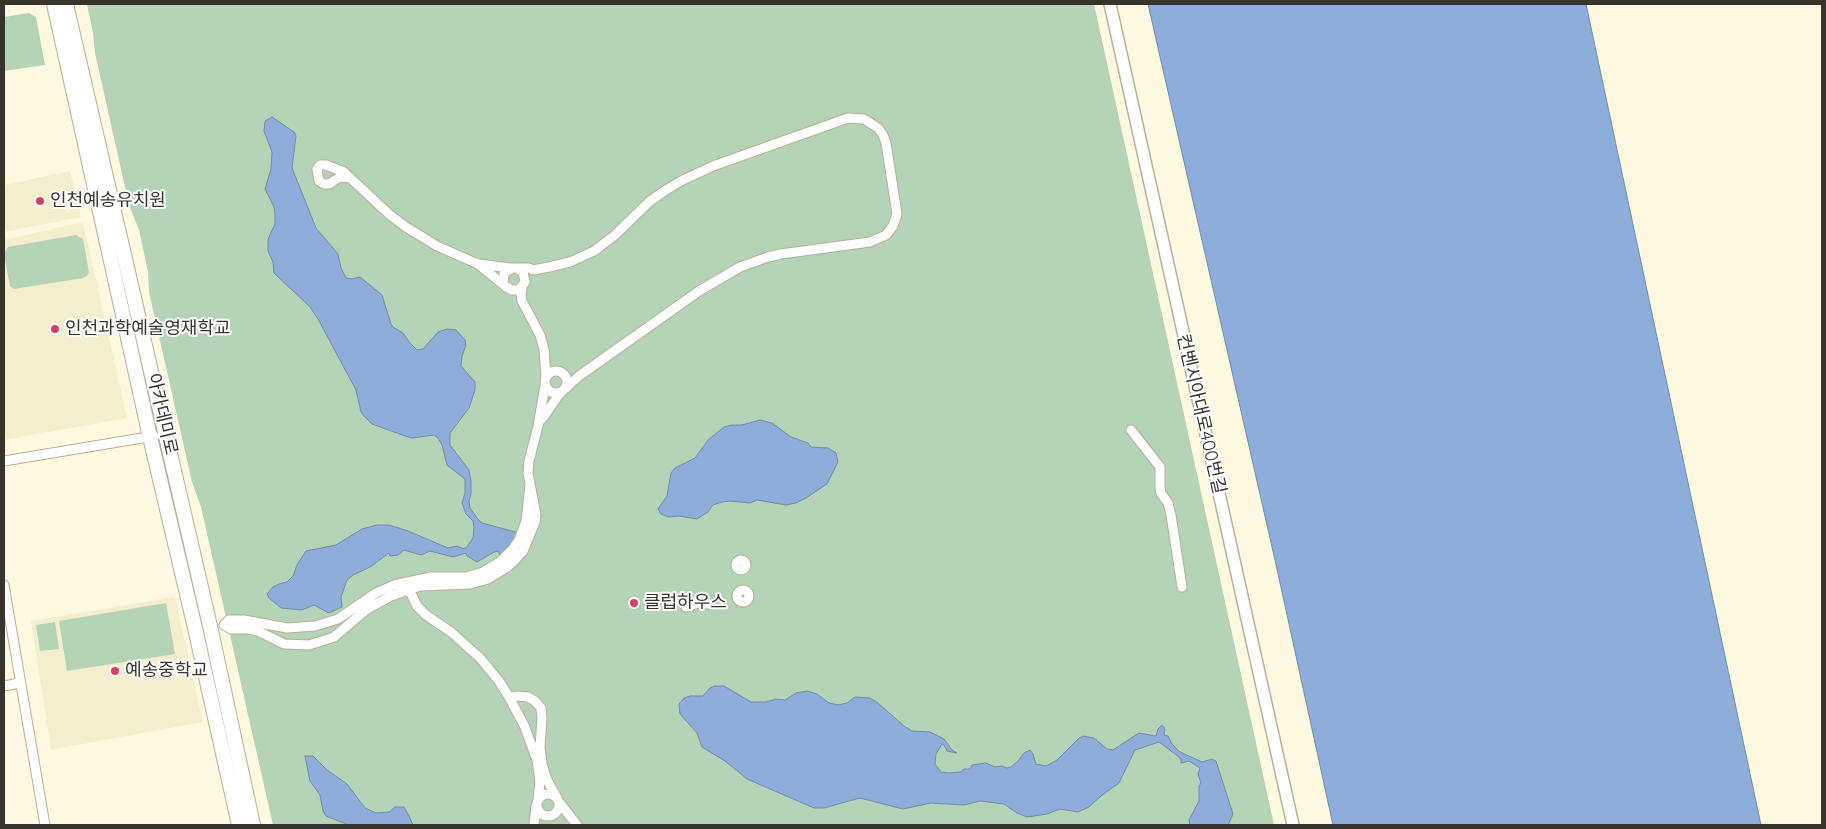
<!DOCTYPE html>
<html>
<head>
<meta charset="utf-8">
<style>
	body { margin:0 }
	#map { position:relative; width:1826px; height:829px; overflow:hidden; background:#fef9df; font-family:Quicksand,sans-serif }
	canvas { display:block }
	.frame { position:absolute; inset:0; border:5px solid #37352b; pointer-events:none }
</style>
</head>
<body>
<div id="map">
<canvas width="1826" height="829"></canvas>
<div class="frame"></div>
</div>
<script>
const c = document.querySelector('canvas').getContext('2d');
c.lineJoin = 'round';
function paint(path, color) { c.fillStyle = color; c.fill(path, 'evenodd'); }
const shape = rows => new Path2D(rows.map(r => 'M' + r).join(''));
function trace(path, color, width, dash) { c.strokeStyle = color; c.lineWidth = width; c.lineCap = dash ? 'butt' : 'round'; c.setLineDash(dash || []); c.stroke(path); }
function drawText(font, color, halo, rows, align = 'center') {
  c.font = font + ' Quicksand,"Noto Sans KR",sans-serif'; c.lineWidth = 4; c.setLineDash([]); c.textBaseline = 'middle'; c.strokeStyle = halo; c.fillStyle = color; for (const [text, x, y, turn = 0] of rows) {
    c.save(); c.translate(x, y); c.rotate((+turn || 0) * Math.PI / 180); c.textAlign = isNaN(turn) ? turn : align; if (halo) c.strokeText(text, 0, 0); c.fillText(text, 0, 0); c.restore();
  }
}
paint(shape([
	[70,171,81,217,4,232,4,185],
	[83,222,127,418,4,440,4,240],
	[175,597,203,722,51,750,31,621]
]), '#f5eecd');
paint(shape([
	[87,4,1094,4,1274,825,273,825,201,507,192,482,149,292,148,272,139,230,129,205,95,53,93,33],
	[29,13,36,17,45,65,4,71,4,17],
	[76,235,83,239,89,272,87,276,83,278,14,289,10,286,4,254,8,247],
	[166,603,175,654,67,671,59,621],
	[55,622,59,649,40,651,36,625]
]), '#b5d3b6');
const water = shape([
	[1148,4,1586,4,1761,825,1333,825,1275,560,1148,4],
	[272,117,294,132,296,136,292,168,316,228,338,254,341,268,346,278,352,279,360,277,382,295,391,324,393,327,403,333,410,343,417,350,423,349,438,332,447,329,456,330,465,340,466,345,462,356,461,366,475,382,475,390,469,408,450,433,450,445,469,470,471,481,471,494,469,501,470,508,477,518,482,523,519,533,502,558,498,551,494,552,477,562,467,556,466,553,453,557,430,551,421,555,404,550,398,555,390,556,389,553,370,567,353,575,347,580,341,597,342,607,329,613,314,605,302,610,281,608,269,598,267,594,273,587,279,584,287,582,293,576,297,565,306,551,336,545,362,529,377,525,389,525,408,531,448,548,457,546,464,549,467,547,473,538,474,528,473,521,466,514,462,503,465,493,465,479,447,465,442,445,438,438,434,435,412,438,405,436,372,424,364,416,361,412,356,390,318,319,310,307,274,273,273,262,268,251,268,239,275,224,275,214,274,207,265,189,271,169,272,152,264,131,265,121,272,117],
	[760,420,772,423,791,437,808,443,811,447,828,448,836,453,838,462,827,484,806,498,796,503,786,505,757,500,750,503,730,501,722,502,713,505,708,512,697,519,679,516,668,517,661,514,658,509,667,496,671,473,675,468,695,458,708,440,724,427,732,425,742,425,760,420],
	[715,686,724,686,751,702,766,702,776,699,785,700,796,693,807,691,817,694,829,703,838,705,847,703,855,697,870,698,878,703,904,726,912,731,930,732,944,739,952,750,957,753,947,751,944,745,942,744,936,754,935,764,941,772,949,773,961,772,964,769,970,769,972,765,986,763,995,767,1002,766,1007,768,1011,767,1019,760,1024,753,1030,750,1033,754,1036,764,1046,766,1057,760,1078,739,1083,736,1094,738,1107,749,1113,750,1139,733,1156,736,1158,729,1162,725,1165,729,1164,735,1168,736,1172,744,1180,752,1202,762,1212,759,1216,761,1233,814,1228,825,1190,825,1189,820,1199,801,1199,786,1201,783,1198,774,1200,768,1189,761,1181,763,1181,760,1179,757,1159,742,1135,750,1119,783,1101,796,1089,807,1078,812,1060,809,1047,814,1027,817,1017,813,1004,804,980,801,964,805,931,803,903,809,860,798,824,808,814,808,747,779,725,761,702,747,697,733,680,714,679,704,684,698,690,696,703,696,710,688,715,686],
	[305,756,313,756,327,770,347,784,365,808,376,813,389,812,395,807,404,807,408,814,413,825,349,825,326,816,323,811,320,795,310,781,305,756]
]);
paint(water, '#8daeda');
trace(water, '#738aa6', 1);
const minor = shape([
	[350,178,340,177,329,184,324,184,319,181,317,169,320,165,326,165,344,172,347,175,390,215,406,227,437,246,478,264,504,285],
	[479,264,510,268],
	[516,268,523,272,525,282,519,290,512,290,505,286,503,283,504,274,507,271,513,268,529,268,533,270,549,267,570,262,594,251,615,235,650,201,666,190,681,181,713,166,848,118,864,119,878,128,883,135,886,143,897,214,893,226,886,235,870,242,781,254,768,257,740,267,699,291,579,376,566,388],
	[522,288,521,294,522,301,540,335,544,349,546,377],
	'545 382a11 11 0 1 1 22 0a11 11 0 1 1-22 0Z',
	[542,419,561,392],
	[1131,430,1160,467,1160,488,1161,493,1168,503,1171,515,1182,587],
	[4,461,154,436],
	[530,485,526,521,519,540,513,549,500,562,483,572,466,577,431,577,394,585,376,593,338,619,315,626,287,628,244,620,229,620,224,625,231,629,249,629,258,631,284,644,309,645,334,637,367,609,391,596,420,586,470,584,488,579,506,568,514,561,523,551,535,522,536,515,528,473,529,461,538,426,545,386],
	'736 565a5 5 0 1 1 10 0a5 5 0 1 1-10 0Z',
	[4,585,45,825],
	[407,585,417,606,426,615,451,632,480,658,499,681,509,697,524,725,537,760,540,781,538,800],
	'737 596a6 6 0 1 1 12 0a6 6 0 1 1-12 0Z',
	[686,607,698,603,709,604],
	[4,686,20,683],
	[509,697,517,696,528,697,535,701,541,708,542,718,540,747,542,764,547,780,557,798],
	'537 805a11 11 0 1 1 22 0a11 11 0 1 1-22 0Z',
	[559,802,577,825],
	[534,825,536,806]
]);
const tertiary = shape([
	[1110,4,1293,825]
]);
const secondary = shape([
	[54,4,150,437,195,628,239,825],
	[66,4,210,626,253,825]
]);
trace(minor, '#b5b098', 11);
trace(tertiary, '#b5b098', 14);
trace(secondary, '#b5b098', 16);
trace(minor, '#fff', 9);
trace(tertiary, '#fff', 11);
trace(secondary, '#fff', 14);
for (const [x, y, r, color] of [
	[40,201,5,"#d24364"],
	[55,329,5,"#d24364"],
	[634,603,5,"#d24364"],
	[115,671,5,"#d24364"]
]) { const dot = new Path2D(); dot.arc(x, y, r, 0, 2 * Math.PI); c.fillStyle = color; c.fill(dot); trace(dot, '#fff', 2); }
drawText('18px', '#37352b', '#fff', [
	["인천예송유치원",50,201],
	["인천과학예술영재학교",65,329],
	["클럽하우스",644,603],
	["예송중학교",125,671]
], 'left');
drawText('18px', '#37352b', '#fff', [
	["아카데미로",162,414,77],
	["컨벤시아대로400번길",1201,414,77]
]);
</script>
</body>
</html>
